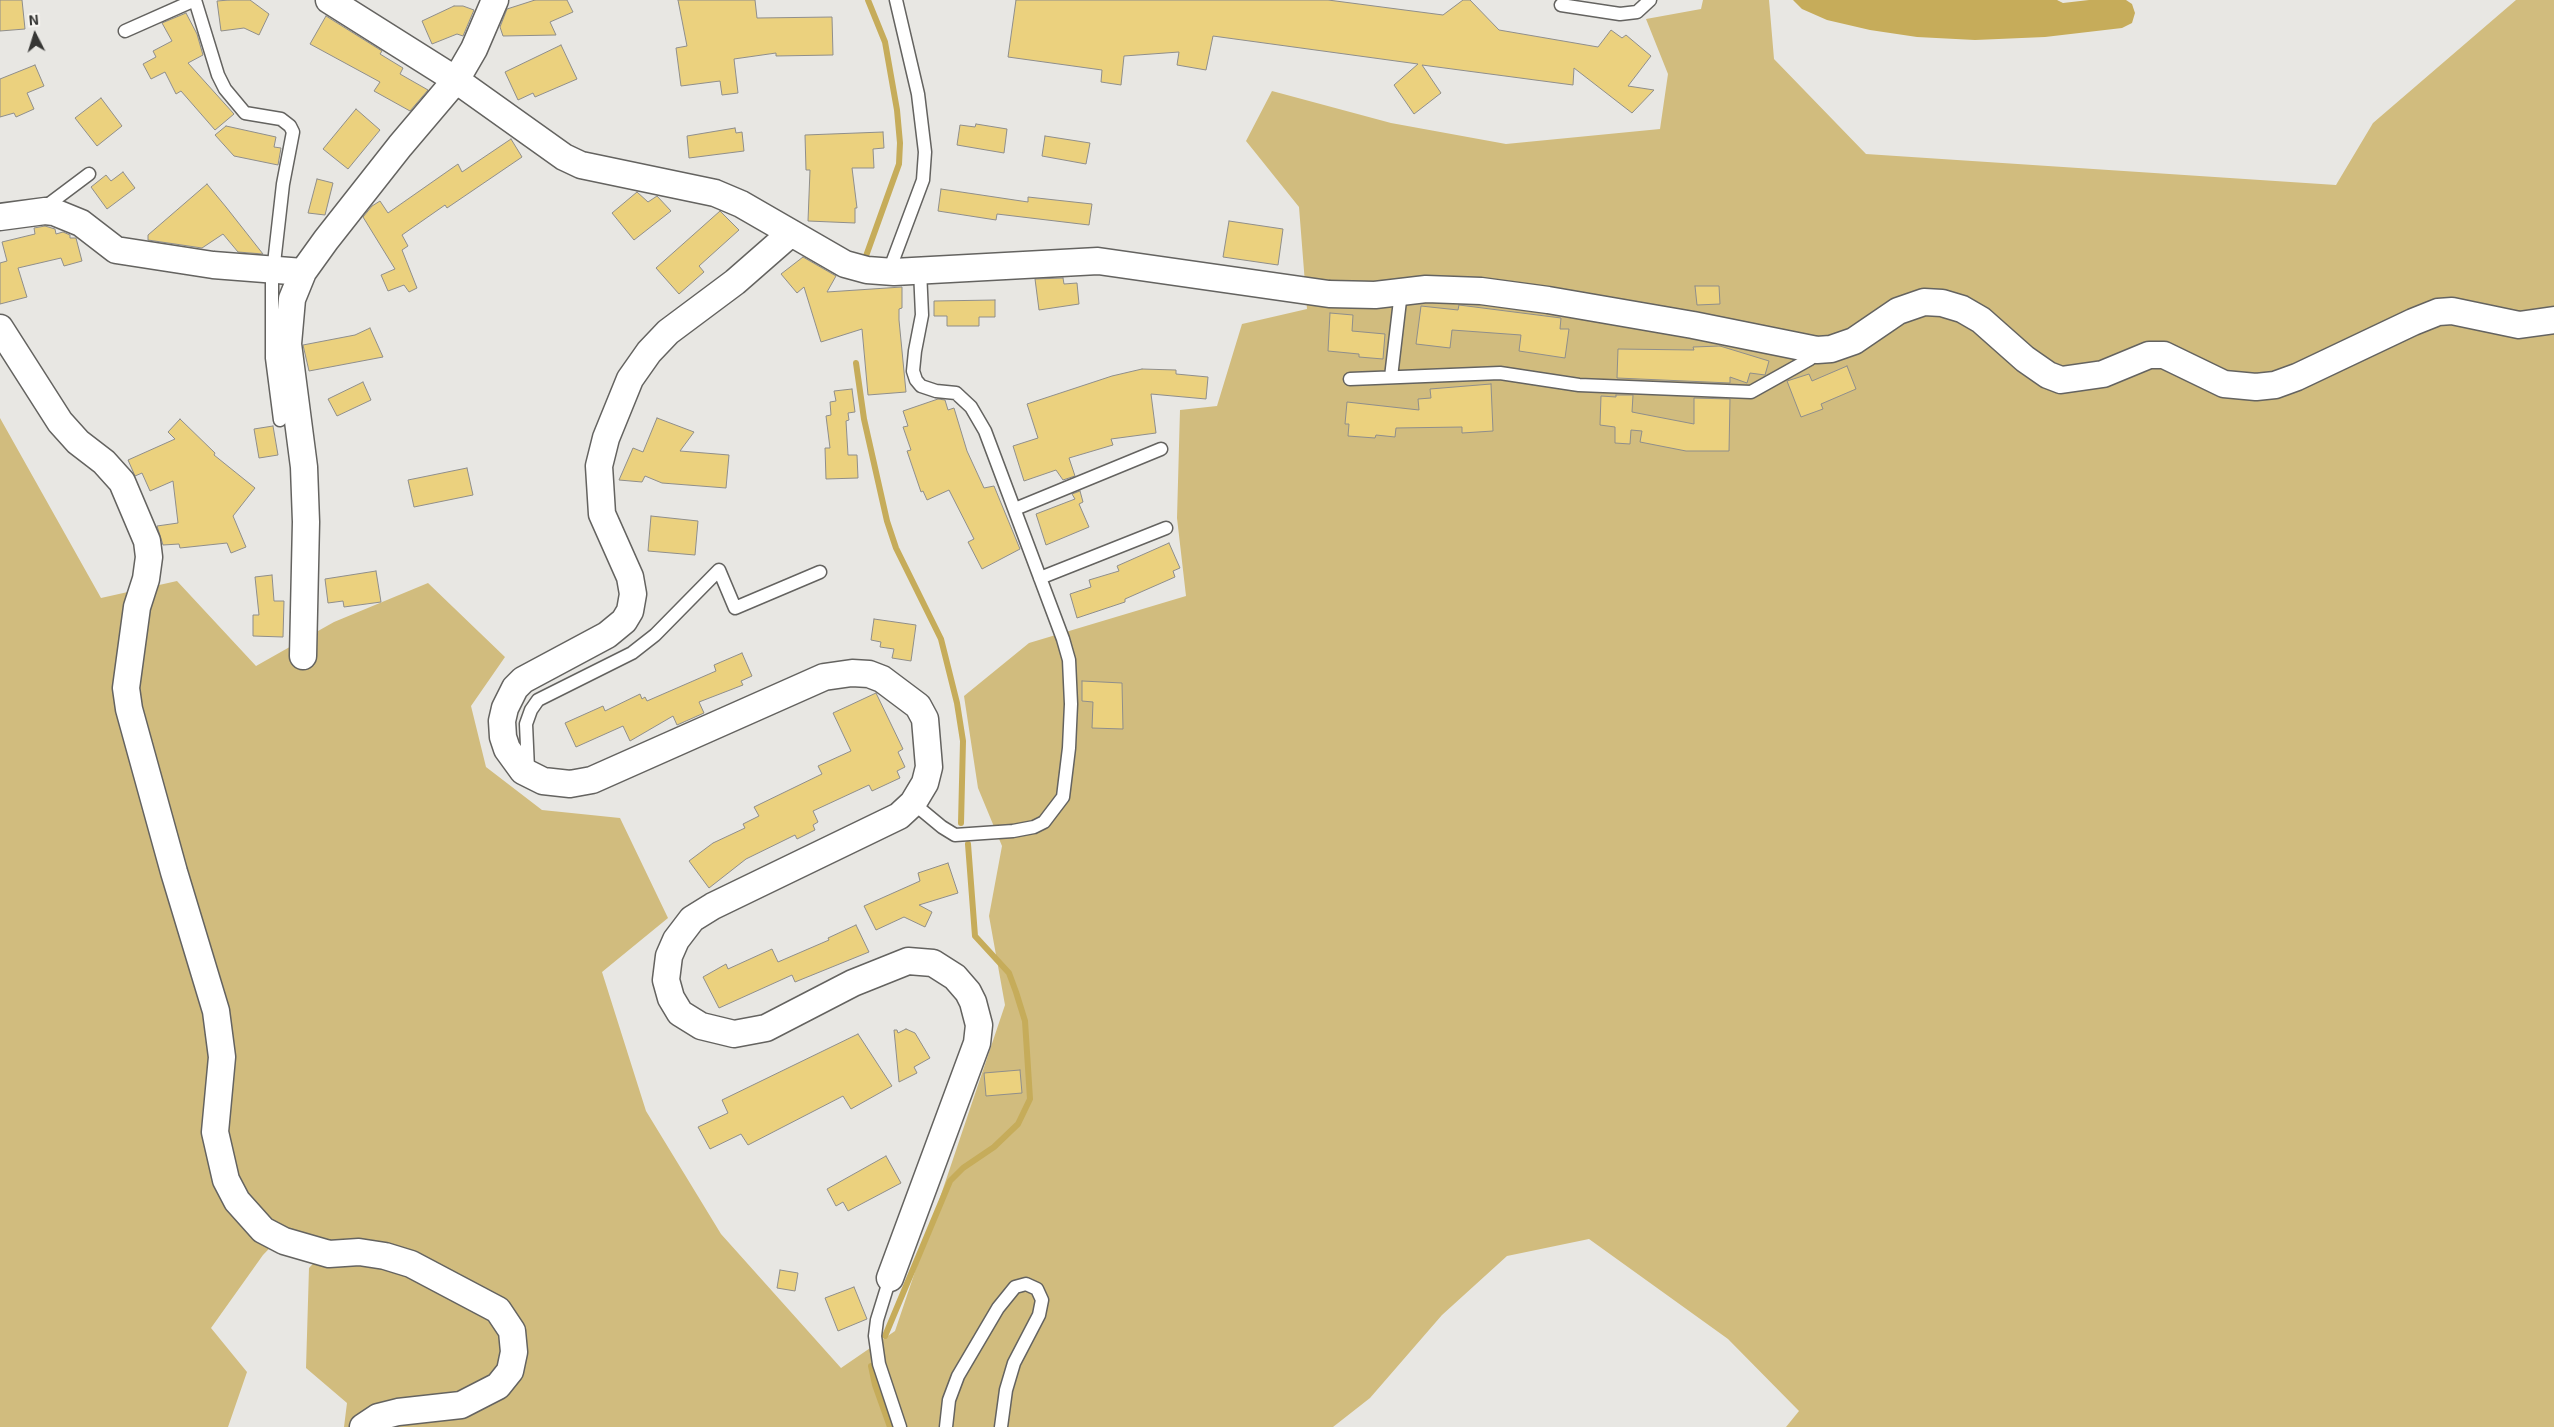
<!DOCTYPE html>
<html>
<head>
<meta charset="utf-8">
<style>
	body { margin:0 }
	#map { position:relative; width:2554px; height:1427px; overflow:hidden; background:#e8e7e3; font-family:"Exo 2",sans-serif }
	canvas { display:block }
	.north { position:absolute; left:10px; top:10px; width:50px; height:50px; -webkit-text-stroke:4px #f6f4f0; paint-order:stroke; rotate:355deg; font-size:14px; font-weight:700; line-height:20px; text-align:center; color:#363634 }
	.north::after { content:''; display:block; margin:auto; width:18px; height:22px; background:#363634; clip-path:polygon(50% 0,100% 100%,50% 72%,0 100%) }
</style>
</head>
<body>
<div id="map">
<canvas width="2554" height="1427"></canvas>
<div class="north">N</div>
</div>
<script>
const c = document.querySelector('canvas').getContext('2d');
c.lineJoin = 'round';
function paint(path, color) { c.fillStyle = color; c.fill(path, 'evenodd'); }
const shape = rows => new Path2D(rows.map(r => 'M' + r).join(''));
function trace(path, color, width, dash) { c.strokeStyle = color; c.lineWidth = width; c.lineCap = dash ? 'butt' : 'round'; c.setLineDash(dash || []); c.stroke(path); }
paint(shape([
	[1703,0,1769,0,1774,59,1866,154,2336,185,2373,123,2516,0,2554,0,2554,1427,1786,1427,1799,1411,1728,1339,1589,1239,1507,1256,1442,1315,1370,1398,1333,1427,344,1427,347,1403,306,1368,309,1268,327,1249,287,1230,263,1255,211,1328,247,1372,228,1427,0,1427,0,418,101,598,177,581,256,666,334,622,428,583,505,657,471,706,486,767,542,810,620,818,668,918,602,972,646,1111,721,1234,841,1368,895,1331,1005,1005,989,916,1002,846,978,788,964,696,1029,643,1186,596,1177,518,1180,410,1217,406,1242,324,1307,309,1299,207,1246,141,1272,91,1391,123,1506,144,1660,129,1668,74,1646,19,1701,9]
]), '#d1bc7e');
paint(shape([
	[1793,0,2057,0,2063,3,2089,0,2126,0,2132,4,2135,13,2132,23,2122,28,2045,37,1975,40,1917,37,1870,30,1827,20,1802,9]
]), '#c6ac5a');
trace(shape([
	[866,256,899,164,900,143,897,110,885,42,868,0],
	[856,363,864,419,887,521,896,548,941,639,957,703,963,741,961,823],
	[885,1336,950,1181,963,1168,994,1147,1018,1124,1030,1099,1025,1021,1016,992,1009,973,975,936,968,844],
	[871,1366,875,1385,890,1427]
]), '#c6ac5a', 6);
const building = shape([
	[0,0,22,0,25,29,0,31,0,0],
	[229,0,250,0,269,14,259,35,244,28,221,31,217,1,229,0],
	[535,0,567,0,573,12,550,22,556,35,503,36,500,27,507,9,535,0],
	[678,0,755,0,757,18,832,17,833,55,776,56,776,53,734,59,738,93,722,95,720,81,681,86,676,48,687,46,678,0],
	[1016,0,1328,0,1443,15,1463,0,1470,0,1499,30,1598,47,1611,30,1622,38,1626,35,1651,56,1628,86,1654,90,1632,113,1574,68,1573,85,1422,65,1441,93,1414,114,1394,85,1418,64,1213,36,1206,70,1177,65,1179,52,1124,56,1121,85,1101,82,1102,70,1008,57,1016,0],
	[454,6,463,6,474,10,463,36,457,34,432,44,422,21,454,6],
	[186,13,197,34,203,55,188,63,234,114,215,130,181,91,176,94,165,72,151,79,143,64,156,57,153,51,172,41,162,23,186,13],
	[326,16,382,51,380,54,403,68,400,74,428,90,410,111,374,91,380,82,310,44,326,16],
	[561,45,577,79,535,97,533,93,518,100,505,72,561,45],
	[35,65,44,86,27,93,34,109,16,117,14,113,0,117,0,79,35,65],
	[101,98,122,126,97,146,75,118,101,98],
	[356,109,380,130,348,169,323,149,356,109],
	[976,124,1007,129,1004,153,957,145,960,125,975,127,976,124],
	[226,126,276,137,274,147,281,148,278,165,234,156,215,135,226,126],
	[735,128,736,133,742,132,744,151,689,158,687,136,735,128],
	[883,132,884,148,873,149,874,168,852,168,857,208,855,208,855,223,808,221,810,170,806,170,805,135,883,132],
	[1045,136,1090,143,1086,164,1042,156,1045,136],
	[511,139,522,157,447,208,445,205,402,235,408,246,402,250,417,288,409,292,404,285,388,291,381,275,395,269,363,217,372,206,380,201,388,213,458,164,462,172,511,139],
	[123,172,135,188,107,209,91,187,106,175,111,181,123,172],
	[317,179,333,183,325,215,308,213,317,179],
	[207,184,226,207,263,254,238,252,223,234,202,248,148,240,148,235,207,184],
	[941,189,1028,202,1028,197,1092,204,1089,225,997,214,996,220,938,211,941,189],
	[637,192,648,202,657,196,671,211,634,240,612,213,637,192],
	[720,211,739,230,699,266,704,272,679,294,656,268,720,211],
	[1229,221,1283,229,1278,265,1223,257,1229,221],
	[45,226,55,229,56,234,63,232,70,235,70,238,76,238,82,261,64,266,61,258,18,268,27,297,0,304,0,263,7,261,2,242,35,234,34,228,45,226],
	[803,257,836,276,827,292,902,287,902,308,899,309,899,320,906,392,868,395,862,329,821,342,804,287,797,293,781,274,803,257],
	[1063,278,1064,284,1077,283,1079,304,1039,310,1035,279,1063,278],
	[1695,286,1719,286,1720,304,1697,305,1695,286],
	[995,300,995,317,979,317,979,326,947,326,947,316,934,316,934,301,995,300],
	[1459,305,1561,318,1560,329,1569,329,1565,358,1519,351,1521,335,1452,330,1450,348,1416,344,1421,306,1458,310,1459,305],
	[1330,313,1353,315,1352,331,1385,334,1383,359,1359,357,1359,354,1328,351,1330,313],
	[370,328,383,357,309,371,303,345,355,335,370,328],
	[1720,346,1769,361,1765,375,1750,373,1747,383,1730,377,1730,383,1617,378,1618,349,1694,350,1693,347,1720,346],
	[1847,366,1856,389,1821,404,1823,409,1801,417,1787,381,1809,374,1812,381,1847,366],
	[1142,369,1176,370,1176,374,1208,377,1206,399,1151,394,1156,433,1111,439,1113,445,1069,458,1075,476,1063,480,1056,470,1024,481,1013,446,1038,438,1027,404,1112,376,1142,369],
	[363,382,371,400,337,416,328,399,363,382],
	[1491,384,1493,431,1462,433,1462,427,1396,428,1395,437,1376,435,1375,438,1348,436,1349,424,1345,424,1347,402,1419,410,1418,399,1431,398,1430,389,1491,384],
	[852,389,855,412,848,413,849,420,846,421,848,455,857,455,858,478,826,479,825,448,830,448,826,416,831,415,830,402,836,401,834,391,852,389],
	[1616,395,1633,395,1632,412,1694,424,1694,398,1730,399,1729,451,1686,451,1640,442,1642,431,1631,430,1630,444,1615,443,1615,427,1600,425,1601,396,1616,397,1616,395],
	[938,399,945,400,948,410,954,408,967,451,984,488,994,486,1020,549,982,569,968,542,974,539,949,490,927,500,923,491,921,492,907,451,911,450,903,427,908,426,903,411,938,399],
	[657,418,694,432,680,451,729,455,726,488,662,483,645,476,642,482,619,480,633,448,643,452,657,418],
	[180,419,215,453,214,455,255,488,233,516,246,547,231,553,227,543,180,548,179,544,163,545,157,526,178,523,173,481,150,491,142,473,135,476,128,460,175,439,168,432,180,419],
	[273,426,278,455,259,458,254,429,273,426],
	[467,468,473,495,414,507,408,480,467,468],
	[1080,491,1083,502,1079,504,1089,527,1046,545,1036,514,1075,499,1072,494,1080,491],
	[651,516,698,521,695,555,648,551,651,516],
	[1169,543,1180,568,1173,571,1175,577,1125,599,1125,602,1077,618,1070,594,1091,587,1089,580,1119,571,1117,566,1169,543],
	[376,571,381,602,344,607,343,601,328,603,325,579,376,571],
	[272,575,274,601,284,601,283,637,253,636,253,615,259,615,255,577,272,575],
	[874,619,916,625,911,661,892,658,894,649,880,647,881,642,871,640,874,619],
	[742,653,752,676,741,681,743,685,699,702,704,713,677,725,673,716,630,741,623,726,576,747,565,723,603,706,605,711,640,694,642,699,645,697,647,701,716,671,714,665,742,653],
	[1082,681,1122,683,1123,729,1092,728,1093,702,1082,701,1082,681],
	[876,693,903,749,898,752,905,767,897,771,900,778,872,791,869,785,813,811,818,822,813,825,815,830,797,839,795,835,746,859,709,888,689,861,713,843,745,828,743,824,759,816,754,807,822,774,818,766,851,751,833,713,876,693],
	[948,863,958,893,919,905,932,912,925,927,904,917,876,930,864,906,920,881,918,873,948,863],
	[856,925,869,952,795,982,792,975,719,1008,703,977,726,964,728,969,772,949,778,962,829,940,828,938,856,925],
	[906,1029,915,1033,930,1058,914,1067,917,1073,899,1082,894,1030,897,1030,898,1033,906,1029],
	[858,1034,892,1086,851,1109,843,1096,748,1145,741,1134,710,1149,698,1127,728,1113,722,1100,858,1034],
	[1020,1070,1022,1093,986,1096,984,1073,1020,1070],
	[886,1156,901,1183,848,1211,843,1202,836,1206,827,1189,886,1156],
	[780,1270,798,1273,795,1291,777,1288,780,1270],
	[854,1287,867,1319,838,1331,825,1298,854,1287]
]);
paint(building, '#ebd17e');
trace(building, '#8f8e8b', 1);
const lane = shape([
	[195,0,218,75,225,89,245,113,281,119,290,126,293,132,283,184,272,281,272,358,280,420],
	[1561,5,1620,14,1637,12,1650,0],
	[125,31,195,0],
	[45,211,49,204,89,174],
	[889,271,923,180,925,152,918,94,896,0],
	[1391,377,1401,292],
	[1350,379,1500,373,1579,385,1751,392,1810,359,1817,350],
	[1015,509,1161,449],
	[1040,578,1166,528],
	[528,769,526,724,531,710,538,700,632,653,655,635,719,570,735,608,820,572],
	[913,803,942,827,955,835,1013,831,1034,827,1044,822,1063,797,1069,748,1071,704,1069,660,1063,639,985,431,971,407,956,393,936,391,921,386,916,380,913,371,915,351,922,315,920,270],
	[890,1278,877,1320,875,1336,879,1364,900,1427],
	[946,1427,949,1400,958,1376,998,1308,1015,1287,1026,1284,1037,1289,1042,1300,1039,1315,1014,1363,1006,1390,1001,1427]
]);
const street = shape([
	[329,0,456,80,564,157,581,165,715,193,741,204,845,264,867,270,894,272,1098,261,1329,294,1375,295,1426,289,1481,291,1548,300,1693,325,1817,350,1831,349,1854,341,1898,311,1924,302,1942,303,1962,309,1981,320,2025,359,2048,375,2061,380,2103,374,2149,355,2164,355,2224,384,2256,387,2275,385,2297,377,2413,322,2438,312,2452,311,2519,325,2554,320],
	[0,217,45,211,54,212,81,223,116,250,213,265,303,272],
	[791,233,735,282,668,332,649,352,630,379,606,438,599,466,602,514,630,577,633,594,630,611,624,621,607,635,523,680,515,688,505,708,502,721,503,737,507,749,523,771,543,781,570,784,592,780,824,677,852,673,869,674,882,679,918,706,925,719,929,767,925,783,913,803,899,816,713,906,692,919,676,940,669,956,666,980,671,998,680,1013,701,1026,734,1034,766,1028,853,983,908,961,933,963,955,977,968,992,973,1002,979,1025,977,1043,890,1278],
	[0,328,60,422,78,442,104,462,122,482,147,541,149,557,146,579,137,607,126,688,129,709,174,872,216,1011,222,1057,215,1132,226,1180,237,1201,263,1230,284,1241,329,1254,359,1252,385,1256,411,1264,498,1310,512,1331,514,1352,510,1371,498,1386,461,1405,398,1412,378,1417,363,1427],
	[303,656,306,522,304,467,288,344,292,299,303,272,326,240,400,146,456,80,474,49,495,0]
]);
trace(lane, '#646360', 15);
trace(street, '#646360', 29);
trace(lane, '#fff', 12);
trace(street, '#fff', 26);
</script>
</body>
</html>
